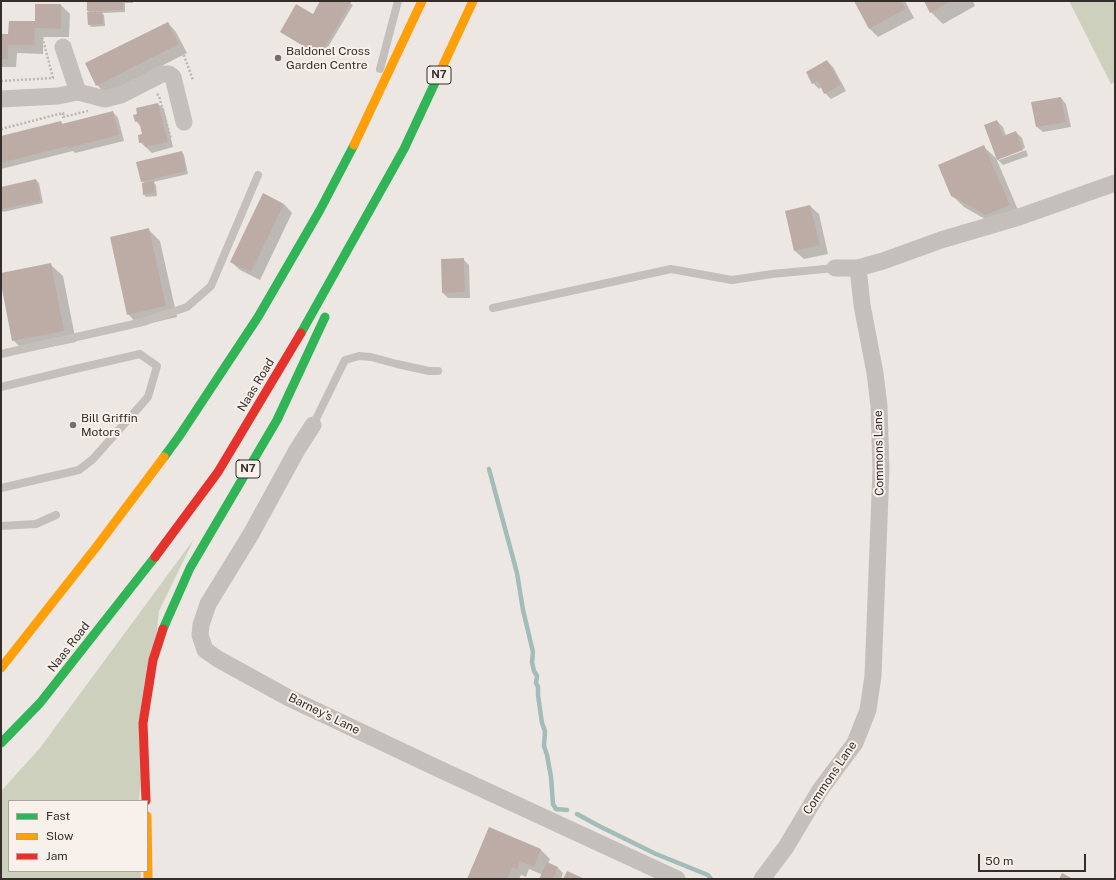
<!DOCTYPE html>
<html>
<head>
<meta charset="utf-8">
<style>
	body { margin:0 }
	#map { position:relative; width:1116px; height:880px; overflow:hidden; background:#ece7e2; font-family:"Public Sans",sans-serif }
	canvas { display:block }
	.frame { position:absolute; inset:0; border:2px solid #352d2a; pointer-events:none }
	.legend { position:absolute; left:8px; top:800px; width:140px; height:72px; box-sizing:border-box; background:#f8f1eb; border:1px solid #aaa39e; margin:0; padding:5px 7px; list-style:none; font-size:12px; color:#352d2a }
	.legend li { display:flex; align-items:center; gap:8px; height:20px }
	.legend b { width:20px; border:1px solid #aaa39e }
	.scale { position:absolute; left:978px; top:854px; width:108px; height:18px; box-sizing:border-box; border:2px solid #352d2a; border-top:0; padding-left:5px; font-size:12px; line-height:14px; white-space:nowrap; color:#352d2a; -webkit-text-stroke:3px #f8f1eb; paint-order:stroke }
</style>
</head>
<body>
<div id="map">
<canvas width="1116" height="880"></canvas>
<div class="frame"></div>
<ul class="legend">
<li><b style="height:5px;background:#30b455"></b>Fast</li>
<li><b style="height:5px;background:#ff9f0a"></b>Slow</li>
<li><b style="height:5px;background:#e5322d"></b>Jam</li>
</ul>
<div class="scale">50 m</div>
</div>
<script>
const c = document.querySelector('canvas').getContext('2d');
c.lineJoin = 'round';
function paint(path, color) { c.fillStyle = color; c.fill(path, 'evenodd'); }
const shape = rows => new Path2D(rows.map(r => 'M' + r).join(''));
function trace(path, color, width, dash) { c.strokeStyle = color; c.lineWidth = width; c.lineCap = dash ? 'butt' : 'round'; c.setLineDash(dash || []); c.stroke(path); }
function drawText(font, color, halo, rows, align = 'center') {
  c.font = font + ' "Public Sans",sans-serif'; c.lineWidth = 4; c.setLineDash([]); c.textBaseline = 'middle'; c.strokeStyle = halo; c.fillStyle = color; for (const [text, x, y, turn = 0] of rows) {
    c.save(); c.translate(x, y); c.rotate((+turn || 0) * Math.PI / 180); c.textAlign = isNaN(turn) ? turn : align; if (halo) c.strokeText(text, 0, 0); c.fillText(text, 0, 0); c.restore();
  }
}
paint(shape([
	[1069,1,1115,1,1115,82,1111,84],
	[194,539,159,611,139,801,9,801,9,871,141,871,141,879,1,879,1,791,40,748]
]), '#ced0be');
paint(shape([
	[88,1,133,1,133,3,125,3,125,12,102,13,104,15,105,26,91,27,89,24,90,13,88,11],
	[321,1,347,1,353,5,322,57,281,32,313,15],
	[855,1,905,1,914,18,878,37,870,29],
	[925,1,973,1,975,6,943,24,931,12],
	[61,5,70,14,69,37,43,37,43,54,17,53,16,67,1,67,1,35,9,35,36,22],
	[168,23,176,32,187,53,106,94,97,85],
	[827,61,833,67,846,91,831,99,825,93,822,87,819,89,813,83,807,72],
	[1061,98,1066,104,1071,127,1043,132,1037,127],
	[158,104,164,109,173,147,152,153,140,142,143,135,141,127,136,121],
	[113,112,118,118,124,141,75,153,73,151,1,169,1,137,61,122,63,124],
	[997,121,1003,127,1006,136,1016,132,1022,138,1025,148,999,158,999,160,1026,150,1028,156,1003,165,997,159],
	[984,147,996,158,1021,217,999,227,964,207,952,195],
	[182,152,184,155,188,174,153,182,156,185,157,196,146,197,144,194,144,183,142,181],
	[36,180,39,183,43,203,3,212,1,210,1,188],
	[284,204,292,213,260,280,240,270,231,262],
	[810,206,819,214,828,254,804,259,795,251],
	[149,230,160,241,177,317,139,326,128,314],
	[463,259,469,265,470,298,448,298,443,293],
	[51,265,63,276,76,342,25,352,13,340,1,274],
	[489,828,541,850,550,859,548,863,558,868,563,873,561,879,540,879,543,875,529,869,526,877,521,875,519,879,468,879]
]), '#0003');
trace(shape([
	[489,469,517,573,523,610,533,652,532,662,534,671,537,676,536,683,538,687,538,695,542,723,545,731,544,746,547,755,551,777,553,804,556,809,567,810],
	[577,814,599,826,656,854,708,875,711,879]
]), '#a1bcb9', 4.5);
paint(shape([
	[87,1,123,1,123,10,87,11],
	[320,1,351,2,320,56,280,32,296,4,313,14],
	[854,1,901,1,906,9,869,29],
	[924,1,951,1,930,13],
	[35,4,61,4,61,29,35,28,34,45,8,45,8,59,1,59,1,34,8,34,9,21,35,21],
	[87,12,102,12,103,24,88,25],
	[168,22,179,44,96,86,85,63],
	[827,60,841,85,824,94,818,81,812,84,806,72],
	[1061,97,1066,122,1036,127,1031,102],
	[158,103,168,142,145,147,144,142,139,143,138,135,142,134,139,121,135,122,133,115,137,114,136,108],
	[113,111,119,135,68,148,68,146,1,163,1,136,61,121,62,124],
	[997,120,1003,136,1016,131,1023,150,997,160,984,125],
	[984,145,1010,205,986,215,951,196,938,165],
	[182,151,186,171,141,182,136,162],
	[36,179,41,201,1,209,1,187],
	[154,181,155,193,143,195,142,183],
	[263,193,284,204,251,272,230,262],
	[810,205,820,245,794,251,785,211],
	[149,228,166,306,127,315,110,237],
	[464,258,465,292,442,293,441,259],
	[51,263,64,331,12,341,1,284,1,273],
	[489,827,541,849,534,867,520,861,517,869,512,867,507,879,467,879],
	[547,862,558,867,553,879,539,879],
	[567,871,585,879,563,879],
	[1062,873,1073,879,1059,879]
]), '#bdaca6');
trace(shape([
	[165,58,182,50,193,80],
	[1,81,53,78,41,32,57,33],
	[157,94,159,96,171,139],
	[1,129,63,113,63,117,88,111]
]), '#bdb7b4', 2.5, [2, 2]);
trace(shape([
	[380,69,398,1],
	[493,308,671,269,732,280,772,274,835,268],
	[1,354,143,322,187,307,211,286,258,175],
	[1,387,75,369,140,354,157,366,148,397,93,459,79,470,1,488],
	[313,425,345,360,359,356,371,357,397,364,429,371,438,371],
	[1,526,36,524,56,515]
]), '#c5bfbb', 8);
trace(shape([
	[63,47,78,92],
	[1,99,58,96,78,92,105,99,121,95,162,74,169,74,173,77,184,122],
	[835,268,858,268],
	[313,425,297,450,251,534,208,604,201,625,200,635,205,650,218,659,287,697,437,768,677,879],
	[762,879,786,847,820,790,855,743,868,710,873,676,881,469,879,406,875,373,862,305,858,268,883,261,941,240,1019,217,1115,183]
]), '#c5bfbb', 17);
trace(shape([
	[301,333,404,149,439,74],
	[164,457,180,435,258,317,320,210,354,145],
	[163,629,190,568,277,420,325,317],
	[1,743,40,703,155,557]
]), '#30b455', 9);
trace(shape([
	[439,74,473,1],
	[354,145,422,1],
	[1,668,97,546,164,457],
	[147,816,148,879]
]), '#ff9f0a', 9);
trace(shape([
	[155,557,218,472,301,333],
	[146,801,143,723,153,660,163,629]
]), '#e5322d', 9);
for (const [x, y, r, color] of [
	[278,58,4,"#756e6a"],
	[73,425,4,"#756e6a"]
]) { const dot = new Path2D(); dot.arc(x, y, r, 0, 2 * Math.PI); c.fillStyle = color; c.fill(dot); trace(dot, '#f8f1eb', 1.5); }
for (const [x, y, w] of [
	[439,75,24],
	[248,469,24]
]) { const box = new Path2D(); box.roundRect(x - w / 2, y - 9, w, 18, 3); c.fillStyle = '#f8f1eb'; c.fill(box); trace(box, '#352d2a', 1); }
drawText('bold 11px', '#352d2a', null, [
	["N7",439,75],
	["N7",248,469]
]);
drawText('12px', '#352d2a', '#f8f1eb', [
	["Baldonel Cross",286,51],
	["Garden Centre",286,65],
	["Bill Griffin",81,418],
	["Motors",81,432]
], 'left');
drawText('12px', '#352d2a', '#f8f1eb', [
	["Naas Road",256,385,-59],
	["Commons Lane",879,453,-91],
	["Naas Road",69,647,-52],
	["Barney's Lane",324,714,26],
	["Commons Lane",830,778,-56]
]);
</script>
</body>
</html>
